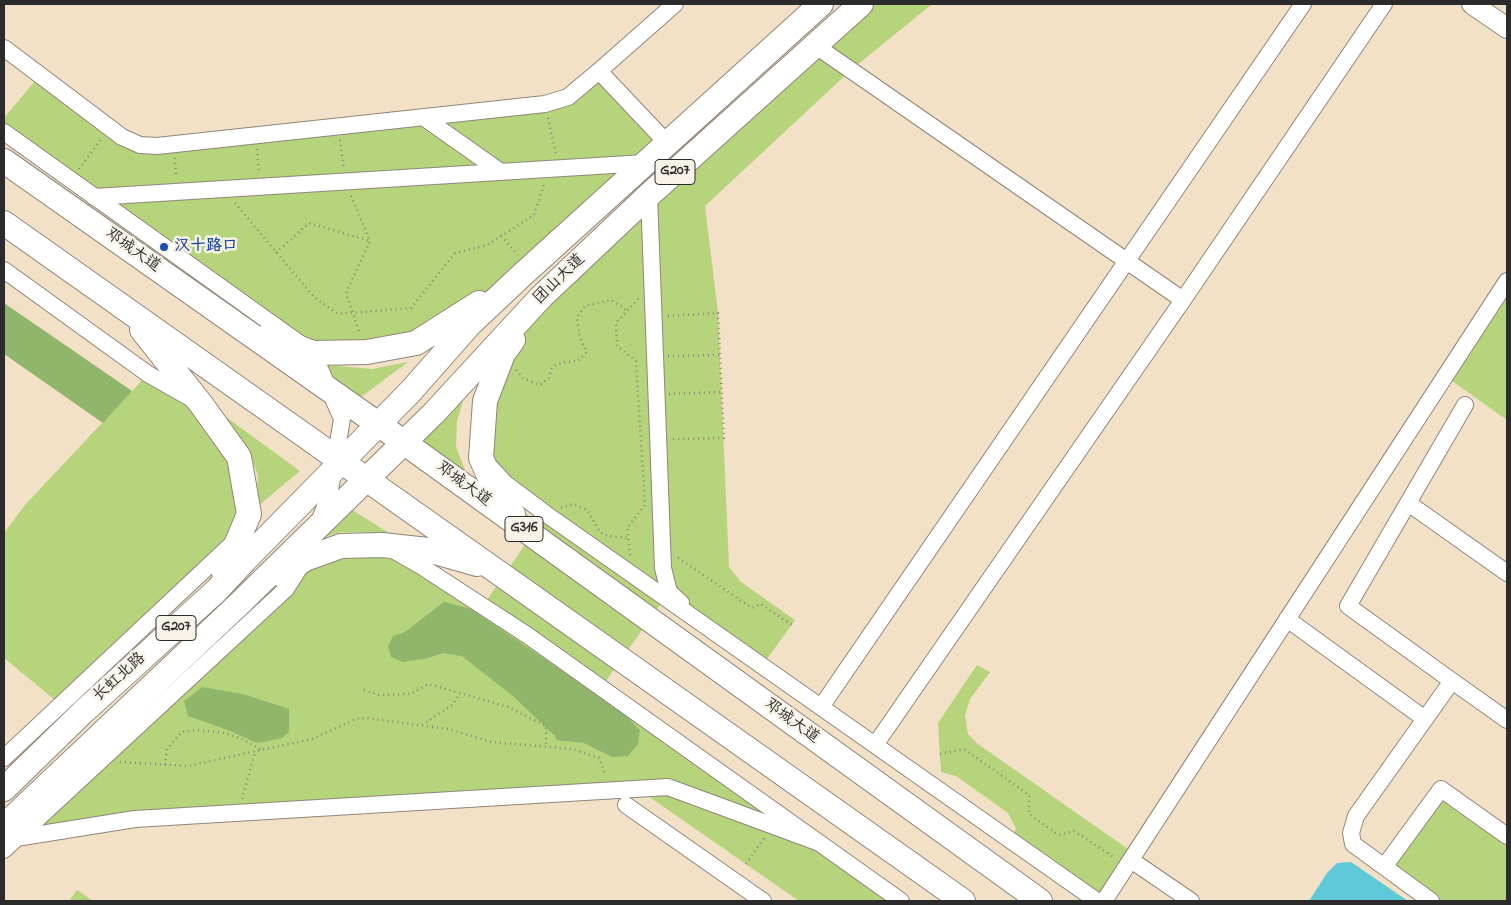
<!DOCTYPE html>
<html>
<head>
<meta charset="utf-8">
<style>
	body { margin:0 }
	#map { position:relative; width:1511px; height:905px; overflow:hidden; background:#f3e1c7; font-family:"Indie Flower",sans-serif }
	canvas { display:block }
	.frame { position:absolute; inset:0; border:5px solid #2b2b2b; pointer-events:none }
</style>
</head>
<body>
<div id="map">
<canvas width="1511" height="905"></canvas>
<div class="frame"></div>
</div>
<script>
const c = document.querySelector('canvas').getContext('2d');
c.lineJoin = 'round';
function paint(path, color) { c.fillStyle = color; c.fill(path, 'evenodd'); }
const shape = rows => new Path2D(rows.map(r => 'M' + r).join(''));
function trace(path, color, width, dash) { c.strokeStyle = color; c.lineWidth = width; c.lineCap = dash ? 'butt' : 'round'; c.setLineDash(dash || []); c.stroke(path); }
function drawText(font, color, halo, rows, align = 'center') {
  c.font = font + ' "Indie Flower","LXGW WenKai TC",sans-serif'; c.lineWidth = 5; c.setLineDash([]); c.textBaseline = 'middle'; c.strokeStyle = halo; c.fillStyle = color; for (const [text, x, y, turn = 0] of rows) {
    c.save(); c.translate(x, y); c.rotate((+turn || 0) * Math.PI / 180); c.textAlign = isNaN(turn) ? turn : align; if (halo) c.strokeText(text, 0, 0); c.fillText(text, 0, 0); c.restore();
  }
}
paint(shape([
	[861,4,932,4,851,70,705,206,718,313,729,567,741,582,795,620,762,666,669,592,601,688,901,901,799,901,638,789,135,819,16,838,99,761,305,559,382,545,483,606,546,514,481,458,485,401,541,297],
	[599,71,667,143,522,275,416,343,313,353,4,132,4,118,40,75,140,145,545,104],
	[1507,281,1507,420,1445,376],
	[408,362,357,400,304,363,372,369],
	[148,374,201,404,239,457,240,536,61,705,4,658,4,533,25,505],
	[466,391,457,421,456,447,470,483,416,440],
	[226,417,300,471,257,507,258,475,250,455],
	[349,508,389,533,341,532,309,542],
	[977,665,990,672,970,699,965,716,968,734,978,744,1135,854,1104,901,1009,840,1016,829,1008,813,956,776,941,772,938,723],
	[1441,789,1507,836,1507,901,1431,901,1384,867],
	[77,890,93,901,69,901]
]), '#b5d47b');
paint(shape([
	[4,303,132,391,103,423,4,354],
	[444,602,471,609,621,711,640,730,638,744,628,756,612,757,584,743,556,740,555,736,514,697,462,656,443,653,428,658,403,662,391,657,388,646,393,636,405,632],
	[202,687,243,694,289,709,289,732,282,738,257,743,228,730,188,716,184,701]
]), '#90b66b');
paint(shape([
	[1351,862,1408,901,1309,901,1327,873,1337,863]
]), '#5fc9d9');
const minor = shape([
	[816,46,1183,300],
	[4,48,122,137,140,145,157,146,545,104,568,97,599,71],
	[423,117,501,172],
	[4,132,313,353,342,419,329,496,319,522],
	[667,143,599,71,675,4],
	[649,195,663,568,669,592,681,603],
	[94,197,645,163],
	[4,270,148,374,192,399],
	[491,468,506,484,546,514,1097,901],
	[1408,503,1507,573],
	[393,550,421,566,527,635,901,901],
	[1287,619,1425,719],
	[1452,681,1507,720],
	[821,707,1303,4],
	[875,745,1183,300,1384,4],
	[4,758,235,541],
	[626,805,763,901],
	[16,838,135,819,668,787,817,842],
	[4,850,286,589,300,567],
	[1131,860,1191,901],
	[1384,867,1441,789,1507,836],
	[1104,901,1507,281],
	[1431,901,1353,844,1351,833,1356,816,1452,681,1348,606,1465,405]
]);
const major = shape([
	[1472,4,1507,28]
]);
const highway = shape([
	[4,161,395,436,1040,901],
	[4,223,963,901],
	[142,330,201,404,239,457,249,514,224,573],
	[268,336,313,353,367,352,416,343,479,303],
	[513,340,503,354,485,401,481,458,498,496,513,514],
	[282,575,305,559,341,546,382,545,428,550,477,564],
	[4,789,83,712,216,591,245,560,410,392,470,324,522,275,821,4],
	[4,826,239,604,434,413,541,297,649,195,861,4]
]);
trace(minor, '#8f8679', 18);
trace(major, '#8f8679', 22);
trace(highway, '#8f8679', 26);
trace(shape([
	[548,118,556,154],
	[340,140,344,169],
	[257,149,259,174],
	[175,158,176,178],
	[79,169,101,139],
	[351,196,370,241,346,293,360,334],
	[235,203,314,297,338,314,411,308,455,253,487,245,534,215,545,182],
	[501,236,518,255],
	[276,253,309,223,370,241],
	[668,316,718,313,724,438,672,439],
	[668,356,720,355],
	[516,370,524,379,540,385,549,378,552,367,564,362,578,361,587,352,580,338,577,318,585,306,611,300,628,311],
	[669,394,721,392],
	[561,508,573,504,587,510,600,532,608,536,628,538],
	[630,555,627,528,645,505,636,361,617,346,616,323,639,298],
	[678,558,752,608,761,604,792,625],
	[364,690,379,695,411,694,428,684,508,707,546,726,546,746],
	[422,725,452,705,460,694],
	[940,754,964,749,1029,795,1029,814,1059,835,1074,831,1115,858],
	[120,762,187,766,312,739,356,719,367,718,448,729,492,742,572,749,599,758,606,776],
	[165,765,167,749,182,732,199,730,225,733,240,738,262,750],
	[242,799,255,752],
	[746,864,765,837]
]), '#8f8679', 2.5, [1, 4]);
trace(minor, '#fff', 16);
trace(major, '#fff', 20);
trace(highway, '#fff', 24);
for (const [x, y, r, color] of [
	[164,247,5,"#1a4fb4"]
]) { const dot = new Path2D(); dot.arc(x, y, r, 0, 2 * Math.PI); c.fillStyle = color; c.fill(dot); trace(dot, '#f7f3e8', 2); }
for (const [x, y, w] of [
	[675,172,40],
	[524,529,38],
	[176,628,40]
]) { const box = new Path2D(); box.roundRect(x - w / 2, y - 12.5, w, 25, 4); c.fillStyle = '#f7f3e8'; c.fill(box); trace(box, '#2b2b2b', 1); }
drawText('bold 15px', '#2b2b2b', null, [
	["G207",675,172],
	["G316",524,529],
	["G207",176,628]
]);
drawText('bold 16px', '#164399', '#f7f3e8', [
	["汉十路口",174,247]
], 'left');
drawText('16px', '#2b2b2b', '#f7f3e8', [
	["邓城大道",132,251,35],
	["团山大道",560,280,-44],
	["邓城大道",463,485,36],
	["长虹北路",120,678,-42],
	["邓城大道",791,722,36]
]);
</script>
</body>
</html>
